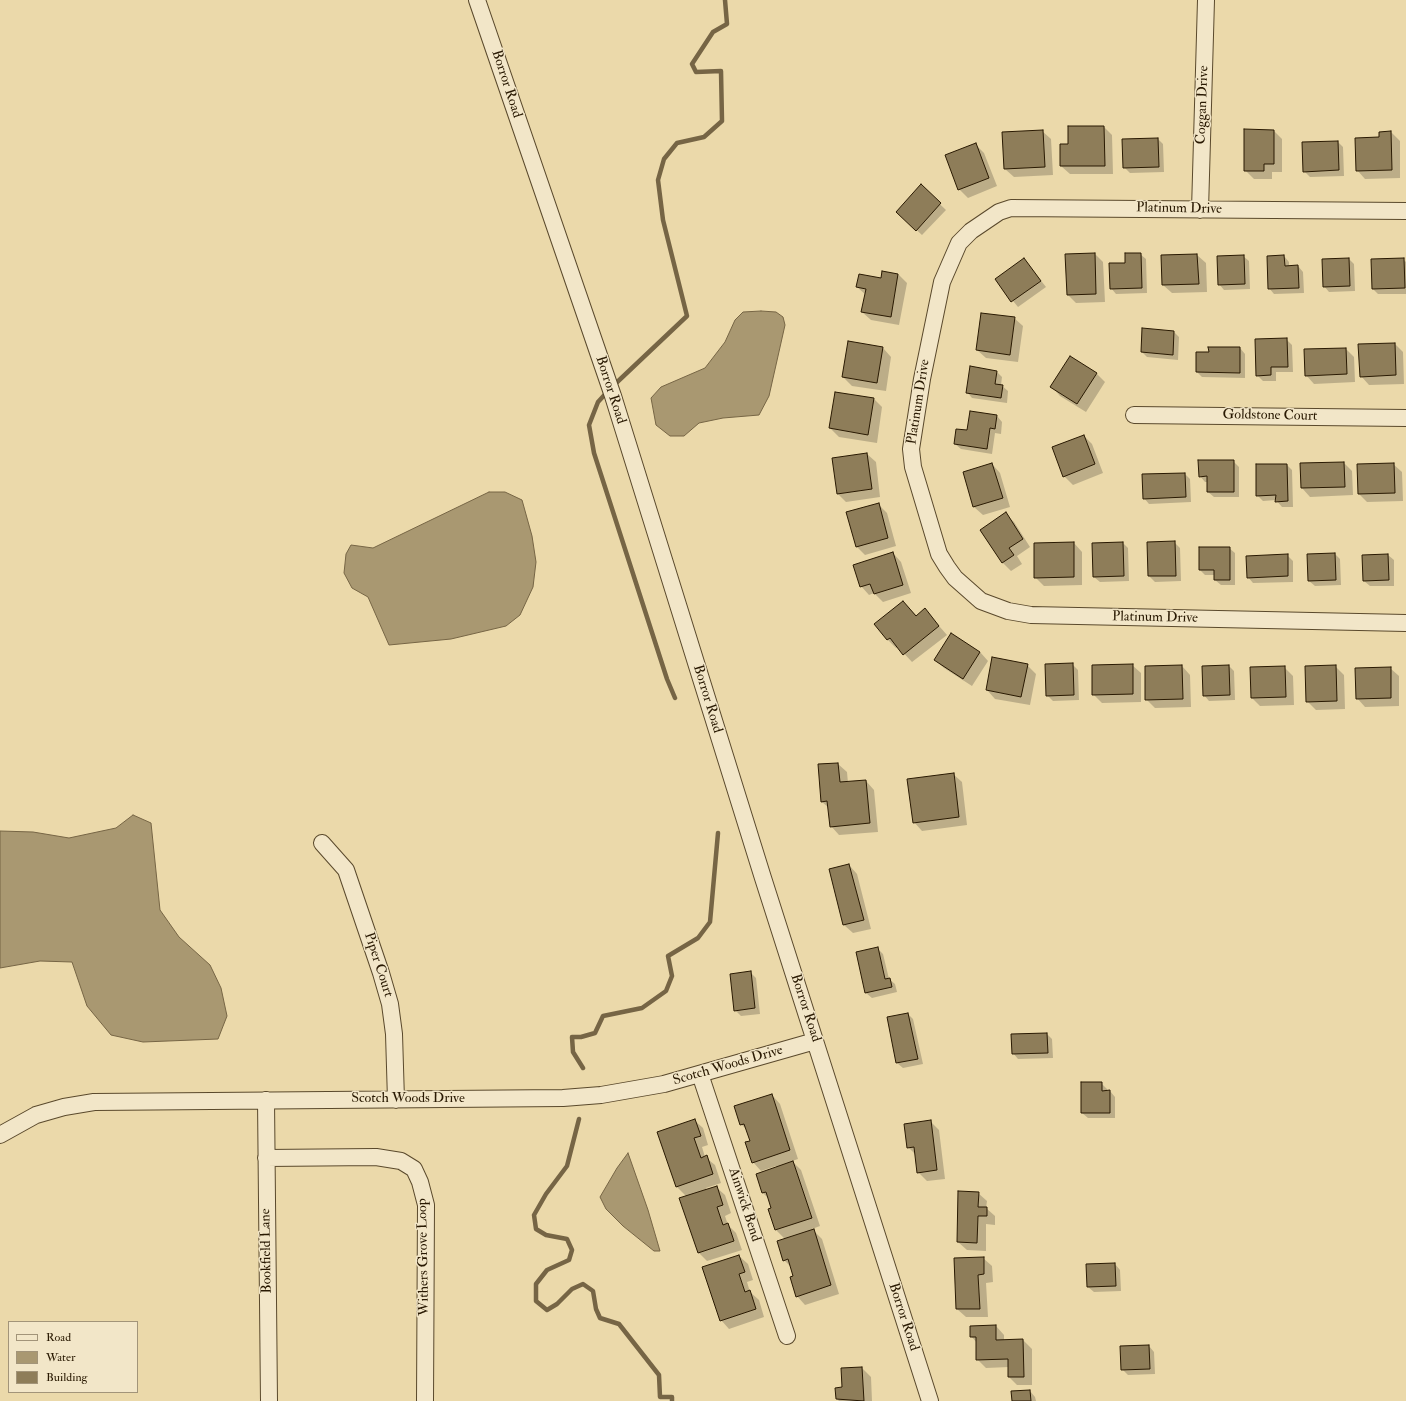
<!DOCTYPE html>
<html>
<head>
<meta charset="utf-8">
<style>
	body { margin:0 }
	#map { position:relative; width:1406px; height:1401px; overflow:hidden; background:#ebd9aa; font-family:"IM FELL Double Pica",serif }
	canvas { display:block }
	.legend { position:absolute; left:8px; top:1321px; width:130px; height:72px; box-sizing:border-box; background:#f2e6c8; border:1px solid #a29479; margin:0; padding:5px 7px; list-style:none; font-size:12px; color:#291902 }
	.legend li { display:flex; align-items:center; gap:8px; height:20px }
	.legend b { width:20px; border:1px solid #a29479 }
</style>
</head>
<body>
<div id="map">
<canvas width="1406" height="1401"></canvas>
<ul class="legend">
<li><b style="height:5px;background:#f2e6c8"></b>Road</li>
<li><b style="height:11px;background:#a99871"></b>Water</li>
<li><b style="height:11px;background:#8e7d59"></b>Building</li>
</ul>
</div>
<script>
const c = document.querySelector('canvas').getContext('2d');
c.lineJoin = 'round';
function paint(path, color) { c.fillStyle = color; c.fill(path, 'evenodd'); }
const shape = rows => new Path2D(rows.map(r => 'M' + r).join(''));
function trace(path, color, width, dash) { c.strokeStyle = color; c.lineWidth = width; c.lineCap = dash ? 'butt' : 'round'; c.setLineDash(dash || []); c.stroke(path); }
function drawText(font, color, halo, rows, align = 'center') {
  c.font = font + ' "IM FELL Double Pica",serif'; c.lineWidth = 3; c.setLineDash([]); c.textBaseline = 'middle'; c.strokeStyle = halo; c.fillStyle = color; for (const [text, x, y, turn = 0] of rows) {
    c.save(); c.translate(x, y); c.rotate((+turn || 0) * Math.PI / 180); c.textAlign = isNaN(turn) ? turn : align; if (halo) c.strokeText(text, 0, 0); c.fillText(text, 0, 0); c.restore();
  }
}
const water = shape([
	[761,311,776,312,783,317,785,325,769,396,759,415,723,418,699,423,684,436,670,436,656,425,651,398,661,387,705,368,725,342,735,320,743,312,761,311],
	[489,492,505,492,522,500,532,536,536,562,533,587,520,615,506,626,451,639,389,645,368,597,352,588,344,573,346,554,351,545,373,548,489,492],
	[133,815,151,823,160,910,179,937,210,965,221,988,227,1016,218,1039,143,1042,111,1035,87,1006,72,962,40,961,0,968,0,831,33,832,69,838,116,828,133,815],
	[628,1153,648,1210,660,1251,654,1251,623,1226,606,1209,600,1197,617,1168,628,1153]
]);
paint(water, '#a99871');
trace(water, '#766545', 1);
paint(shape([
	[1104,127,1112,135,1113,174,1070,174,1061,166,1069,145],
	[1042,131,1051,139,1053,175,1014,177,1005,169],
	[1274,131,1282,139,1282,172,1272,172,1272,179,1254,179,1245,170],
	[1380,132,1391,132,1400,141,1400,178,1365,179,1357,170,1380,138],
	[1158,139,1163,144,1164,172,1130,173,1124,167],
	[1338,142,1343,147,1344,176,1310,177,1304,171],
	[976,145,984,153,997,186,968,198,959,189],
	[921,186,946,210,922,235,897,212],
	[1095,254,1103,262,1105,302,1076,303,1068,295],
	[1140,254,1146,259,1147,293,1116,294,1111,288,1126,264],
	[1197,255,1206,263,1207,292,1172,293,1163,285,1162,256],
	[1243,256,1249,261,1250,289,1224,290,1219,284],
	[1284,256,1289,262,1289,267,1298,266,1303,272,1304,293,1274,294,1269,288],
	[1024,259,1046,287,1018,307,996,280],
	[1349,259,1354,264,1355,291,1329,292,1324,286],
	[1403,259,1406,262,1406,294,1378,294,1373,289],
	[883,272,898,274,907,283,899,325,871,320,862,312,866,295,857,287,881,279],
	[1014,318,1023,326,1018,362,986,358,977,350],
	[1174,332,1179,337,1178,360,1147,357,1142,352],
	[1286,339,1292,345,1293,372,1276,372,1276,381,1263,381,1257,375],
	[1395,344,1403,352,1404,384,1369,385,1361,376],
	[883,348,891,357,886,391,852,386,843,377],
	[1240,348,1245,354,1245,378,1202,377,1197,372,1210,353],
	[1346,349,1354,357,1355,382,1314,384,1306,375],
	[997,372,1002,377,1001,385,1008,391,1007,403,972,398,967,392],
	[1097,374,1105,382,1086,412,1060,396,1052,387],
	[874,399,882,407,877,443,839,437,830,428],
	[997,416,1002,422,1001,434,995,433,992,454,961,449,955,444,967,431],
	[1084,436,1092,444,1103,473,1073,485,1064,476],
	[867,454,876,462,880,497,846,502,837,493],
	[1233,461,1239,467,1239,497,1214,497,1208,492,1208,482,1205,482,1200,476],
	[1344,463,1352,471,1353,495,1310,497,1302,488,1301,464],
	[992,464,1000,473,1010,507,983,515,974,507,964,473],
	[1393,464,1402,472,1403,501,1367,502,1359,494],
	[1287,465,1292,470,1293,507,1282,507,1276,500,1263,501,1257,495],
	[1185,474,1190,479,1191,502,1149,504,1144,498],
	[878,504,887,513,896,546,865,555,857,547],
	[1005,514,1014,522,1030,547,1017,556,1022,564,1011,571,1002,562],
	[1174,542,1180,548,1181,581,1155,582,1149,576,1148,543],
	[1074,543,1082,552,1082,585,1044,586,1035,577],
	[1123,543,1128,548,1129,581,1100,582,1094,577,1093,544],
	[1229,548,1235,553,1235,585,1221,585,1215,580,1215,575,1205,575,1200,570],
	[893,553,901,562,911,593,883,602,874,593,869,595,861,586],
	[1335,554,1340,559,1341,585,1315,586,1309,581],
	[1287,555,1293,561,1293,582,1253,583,1248,577],
	[1388,555,1394,560,1394,586,1370,586,1364,581,1363,556],
	[903,602,917,616,925,610,947,635,912,662,898,647,896,648,888,640,876,624],
	[980,652,988,661,972,686,944,668,935,660],
	[1072,664,1078,670,1079,700,1053,701,1047,695],
	[1027,665,1036,674,1030,705,995,699,987,690],
	[1132,665,1141,673,1141,702,1102,703,1093,694],
	[1182,666,1190,675,1191,707,1155,708,1146,699],
	[1229,666,1234,671,1235,700,1209,701,1204,695],
	[1335,666,1344,675,1345,709,1316,710,1307,701],
	[1284,667,1293,676,1294,705,1260,706,1252,698],
	[1390,668,1399,676,1399,706,1365,707,1357,698],
	[838,764,847,772,848,783,866,781,874,790,878,832,839,835,831,826,829,808,822,802,819,765],
	[953,774,962,782,967,825,922,831,914,822],
	[849,865,857,874,871,929,853,933,844,925,830,870],
	[877,948,883,954,889,979,895,984,897,992,872,998,866,993],
	[750,972,756,978,760,1014,741,1016,735,1010],
	[908,1014,913,1019,923,1064,903,1068,897,1063],
	[1047,1034,1052,1039,1053,1058,1018,1059,1013,1053],
	[1101,1083,1107,1089,1107,1092,1110,1091,1115,1097,1115,1118,1088,1118,1082,1113],
	[772,1095,780,1104,798,1159,792,1161,801,1170,820,1226,812,1229,822,1239,839,1294,805,1305,797,1296,792,1268,784,1260,785,1239,776,1230,769,1210,773,1209,769,1199,763,1193,757,1174,777,1168,776,1166,761,1171,753,1162,751,1142,748,1131,741,1124],
	[694,1120,703,1128,708,1145,702,1147,705,1157,715,1165,721,1183,706,1188,707,1190,716,1187,725,1195,731,1213,725,1216,728,1225,736,1233,742,1250,707,1261,699,1253,681,1199,687,1197,677,1187,658,1133],
	[930,1121,939,1130,945,1179,927,1181,918,1172,916,1155,908,1147],
	[978,1193,987,1201,986,1208,995,1216,995,1225,986,1224,986,1251,967,1250,958,1242],
	[739,1256,748,1264,753,1280,747,1282,750,1292,759,1300,764,1317,729,1329,721,1320],
	[983,1258,992,1266,993,1282,986,1283,988,1317,966,1317,957,1309],
	[1115,1264,1120,1270,1121,1291,1094,1292,1088,1287],
	[996,1326,1004,1335,1004,1341,1023,1340,1032,1349,1032,1385,1017,1385,1009,1377,1009,1367,986,1368,977,1359,977,1343,971,1336],
	[1149,1346,1154,1352,1155,1374,1128,1375,1122,1369],
	[862,1368,871,1377,872,1401,839,1401,837,1399,843,1388],
	[1030,1391,1035,1397,1036,1401,1013,1401]
]), '#0003');
trace(shape([
	[613,386,687,316,663,220,658,180,664,159,677,143,704,137,722,121,721,71,696,72,692,64,713,32,727,24,725,0],
	[608,391,598,402,589,425,594,453,667,679,675,698],
	[583,1068,573,1052,572,1037,581,1037,595,1033,603,1016,642,1008,666,991,672,976,668,956,698,938,710,922,718,833],
	[579,1119,567,1166,546,1194,534,1215,536,1229,546,1235,567,1239,572,1250,569,1260,547,1270,536,1284,536,1301,547,1310,557,1304,572,1289,583,1284,593,1291,596,1309,600,1318,619,1324,659,1375,660,1397,672,1397,672,1401]
]), '#766545', 4.5);
const building = shape([
	[1068,126,1104,126,1105,166,1060,166,1060,144,1068,144,1068,126],
	[1244,129,1274,130,1274,164,1264,164,1264,171,1244,171,1244,129],
	[1043,130,1045,167,1004,169,1002,132,1043,130],
	[1391,131,1392,170,1356,171,1355,138,1379,137,1379,132,1391,131],
	[1158,138,1159,167,1123,168,1122,139,1158,138],
	[1338,141,1339,170,1303,172,1302,142,1338,141],
	[976,143,989,178,958,190,945,155,976,143],
	[921,184,941,203,916,231,896,212,921,184],
	[1095,253,1096,294,1067,295,1065,254,1095,253],
	[1125,253,1141,253,1142,288,1110,289,1109,263,1125,263,1125,253],
	[1197,254,1199,284,1162,285,1161,255,1197,254],
	[1244,255,1245,284,1218,285,1217,256,1244,255],
	[1284,255,1285,266,1298,265,1299,288,1268,289,1267,256,1284,255],
	[1024,258,1041,281,1011,302,995,279,1024,258],
	[1349,258,1350,286,1323,287,1322,259,1349,258],
	[1404,258,1405,288,1372,289,1371,259,1404,258],
	[882,271,898,274,891,317,861,312,866,289,856,287,859,274,881,278,882,271],
	[981,313,1015,317,1010,355,976,350,981,313],
	[1142,328,1174,331,1173,355,1141,352,1142,328],
	[1287,338,1288,367,1271,367,1271,375,1256,376,1255,339,1287,338],
	[848,341,883,347,877,383,842,377,848,341],
	[1395,343,1396,375,1360,377,1358,344,1395,343],
	[1208,347,1240,347,1240,373,1196,372,1196,352,1209,352,1208,347],
	[1346,348,1347,374,1305,376,1304,349,1346,348],
	[1070,356,1097,373,1077,404,1050,387,1070,356],
	[970,366,997,371,995,384,1003,385,1001,398,966,393,970,366],
	[835,392,874,398,868,435,829,428,835,392],
	[970,411,997,415,995,429,990,428,987,449,954,444,956,429,967,430,970,411],
	[1084,435,1095,464,1063,477,1052,447,1084,435],
	[867,453,872,489,837,494,832,458,867,453],
	[1198,460,1234,460,1234,492,1207,492,1207,476,1199,477,1198,460],
	[1344,462,1345,487,1301,488,1300,463,1344,462],
	[992,463,1003,498,973,507,963,472,992,463],
	[1394,463,1395,493,1358,494,1357,464,1394,463],
	[1256,464,1287,464,1288,501,1275,502,1276,495,1256,496,1256,464],
	[1185,473,1186,497,1143,499,1142,474,1185,473],
	[879,503,888,538,856,547,846,512,879,503],
	[1006,512,1023,539,1009,548,1014,555,1002,563,980,530,1006,512],
	[1175,541,1176,576,1148,576,1147,542,1175,541],
	[1074,542,1074,577,1034,578,1034,543,1074,542],
	[1123,542,1124,576,1093,577,1092,543,1123,542],
	[1199,547,1230,547,1230,580,1214,580,1214,570,1199,570,1199,547],
	[893,552,903,585,874,594,870,584,860,587,853,565,893,552],
	[1335,553,1336,580,1308,581,1307,554,1335,553],
	[1288,554,1288,576,1247,578,1246,556,1288,554],
	[1388,554,1389,580,1363,581,1362,555,1388,554],
	[903,601,916,616,925,608,939,626,903,655,890,638,887,640,874,624,903,601],
	[951,633,980,652,963,679,934,660,951,633],
	[992,657,1028,664,1021,697,986,690,992,657],
	[1073,663,1074,695,1046,696,1045,664,1073,663],
	[1133,664,1133,694,1092,695,1092,665,1133,664],
	[1182,665,1183,699,1145,700,1145,666,1182,665],
	[1229,665,1230,695,1203,696,1202,666,1229,665],
	[1336,665,1337,701,1306,702,1305,666,1336,665],
	[1285,666,1286,697,1251,698,1250,667,1285,666],
	[1391,667,1391,698,1356,699,1355,668,1391,667],
	[838,763,840,782,866,780,870,823,830,827,827,801,821,802,818,764,838,763],
	[954,773,959,817,913,823,907,779,954,773],
	[849,864,864,920,843,925,829,869,849,864],
	[878,947,885,979,890,978,892,987,865,993,856,952,878,947],
	[751,971,755,1008,734,1011,730,974,751,971],
	[908,1013,918,1059,896,1063,887,1017,908,1013],
	[1047,1033,1048,1053,1012,1054,1011,1034,1047,1033],
	[1081,1082,1102,1082,1102,1091,1110,1090,1110,1113,1081,1113,1081,1082],
	[772,1094,790,1150,752,1163,745,1142,750,1141,744,1124,740,1125,734,1106,772,1094],
	[695,1119,701,1136,694,1138,701,1158,707,1155,713,1174,676,1187,657,1132,695,1119],
	[931,1120,937,1170,917,1173,914,1147,907,1148,904,1124,931,1120],
	[793,1161,812,1218,775,1230,768,1209,771,1208,766,1192,762,1193,756,1174,793,1161],
	[717,1186,723,1205,717,1207,723,1225,728,1223,734,1241,698,1253,679,1198,717,1186],
	[958,1191,979,1192,978,1207,987,1207,987,1216,978,1216,977,1243,957,1242,958,1191],
	[814,1229,831,1285,796,1297,790,1277,793,1276,788,1259,783,1261,777,1241,814,1229],
	[739,1255,745,1272,739,1274,745,1292,750,1290,756,1309,720,1321,702,1267,739,1255],
	[984,1257,984,1274,978,1275,980,1309,956,1309,954,1258,984,1257],
	[1115,1263,1116,1286,1087,1287,1086,1264,1115,1263],
	[996,1325,996,1340,1023,1339,1024,1377,1008,1377,1008,1359,976,1360,976,1337,970,1337,970,1326,996,1325],
	[1149,1345,1150,1369,1121,1370,1120,1346,1149,1345],
	[862,1367,864,1401,836,1399,835,1388,842,1387,841,1368,862,1367],
	[1030,1390,1031,1401,1012,1401,1011,1391,1030,1390]
]);
paint(building, '#8e7d59');
trace(building, '#291902', 1);
const minor = shape([
	[477,0,613,396,763,878,930,1401],
	[1200,210,1206,0],
	[1406,211,1011,208,999,212,971,231,959,243,942,282,922,379,911,449,913,467,939,554,947,567,955,578,981,601,1008,611,1031,615,1406,623],
	[1134,415,1406,418],
	[322,843,346,870,381,973,390,1004,394,1034,396,1100],
	[700,1074,787,1336],
	[266,1100,269,1401],
	[0,1135,36,1115,64,1107,94,1102,563,1098,601,1095,664,1084,815,1041],
	[266,1158,376,1157,401,1161,414,1169,420,1182,426,1205,425,1401]
]);
trace(minor, '#5a492c', 18);
trace(minor, '#f2e6c8', 16);
drawText('14px', '#291902', '#f2e6c8', [
	["Borror Road",506,84,72],
	["Coggan Drive",1203,105,-88],
	["Platinum Drive",1179,209,1],
	["Borror Road",610,390,72],
	["Platinum Drive",919,402,-81],
	["Goldstone Court",1270,416,1],
	["Platinum Drive",1155,618,1],
	["Borror Road",707,699,73],
	["Piper Court",378,965,72],
	["Borror Road",805,1008,72],
	["Scotch Woods Drive",728,1066,-16],
	["Scotch Woods Drive",408,1099],
	["Ainwick Bend",744,1205,72],
	["Bookfield Lane",267,1251,-91],
	["Withers Grove Loop",424,1257,-91],
	["Borror Road",903,1317,72]
]);
</script>
</body>
</html>
